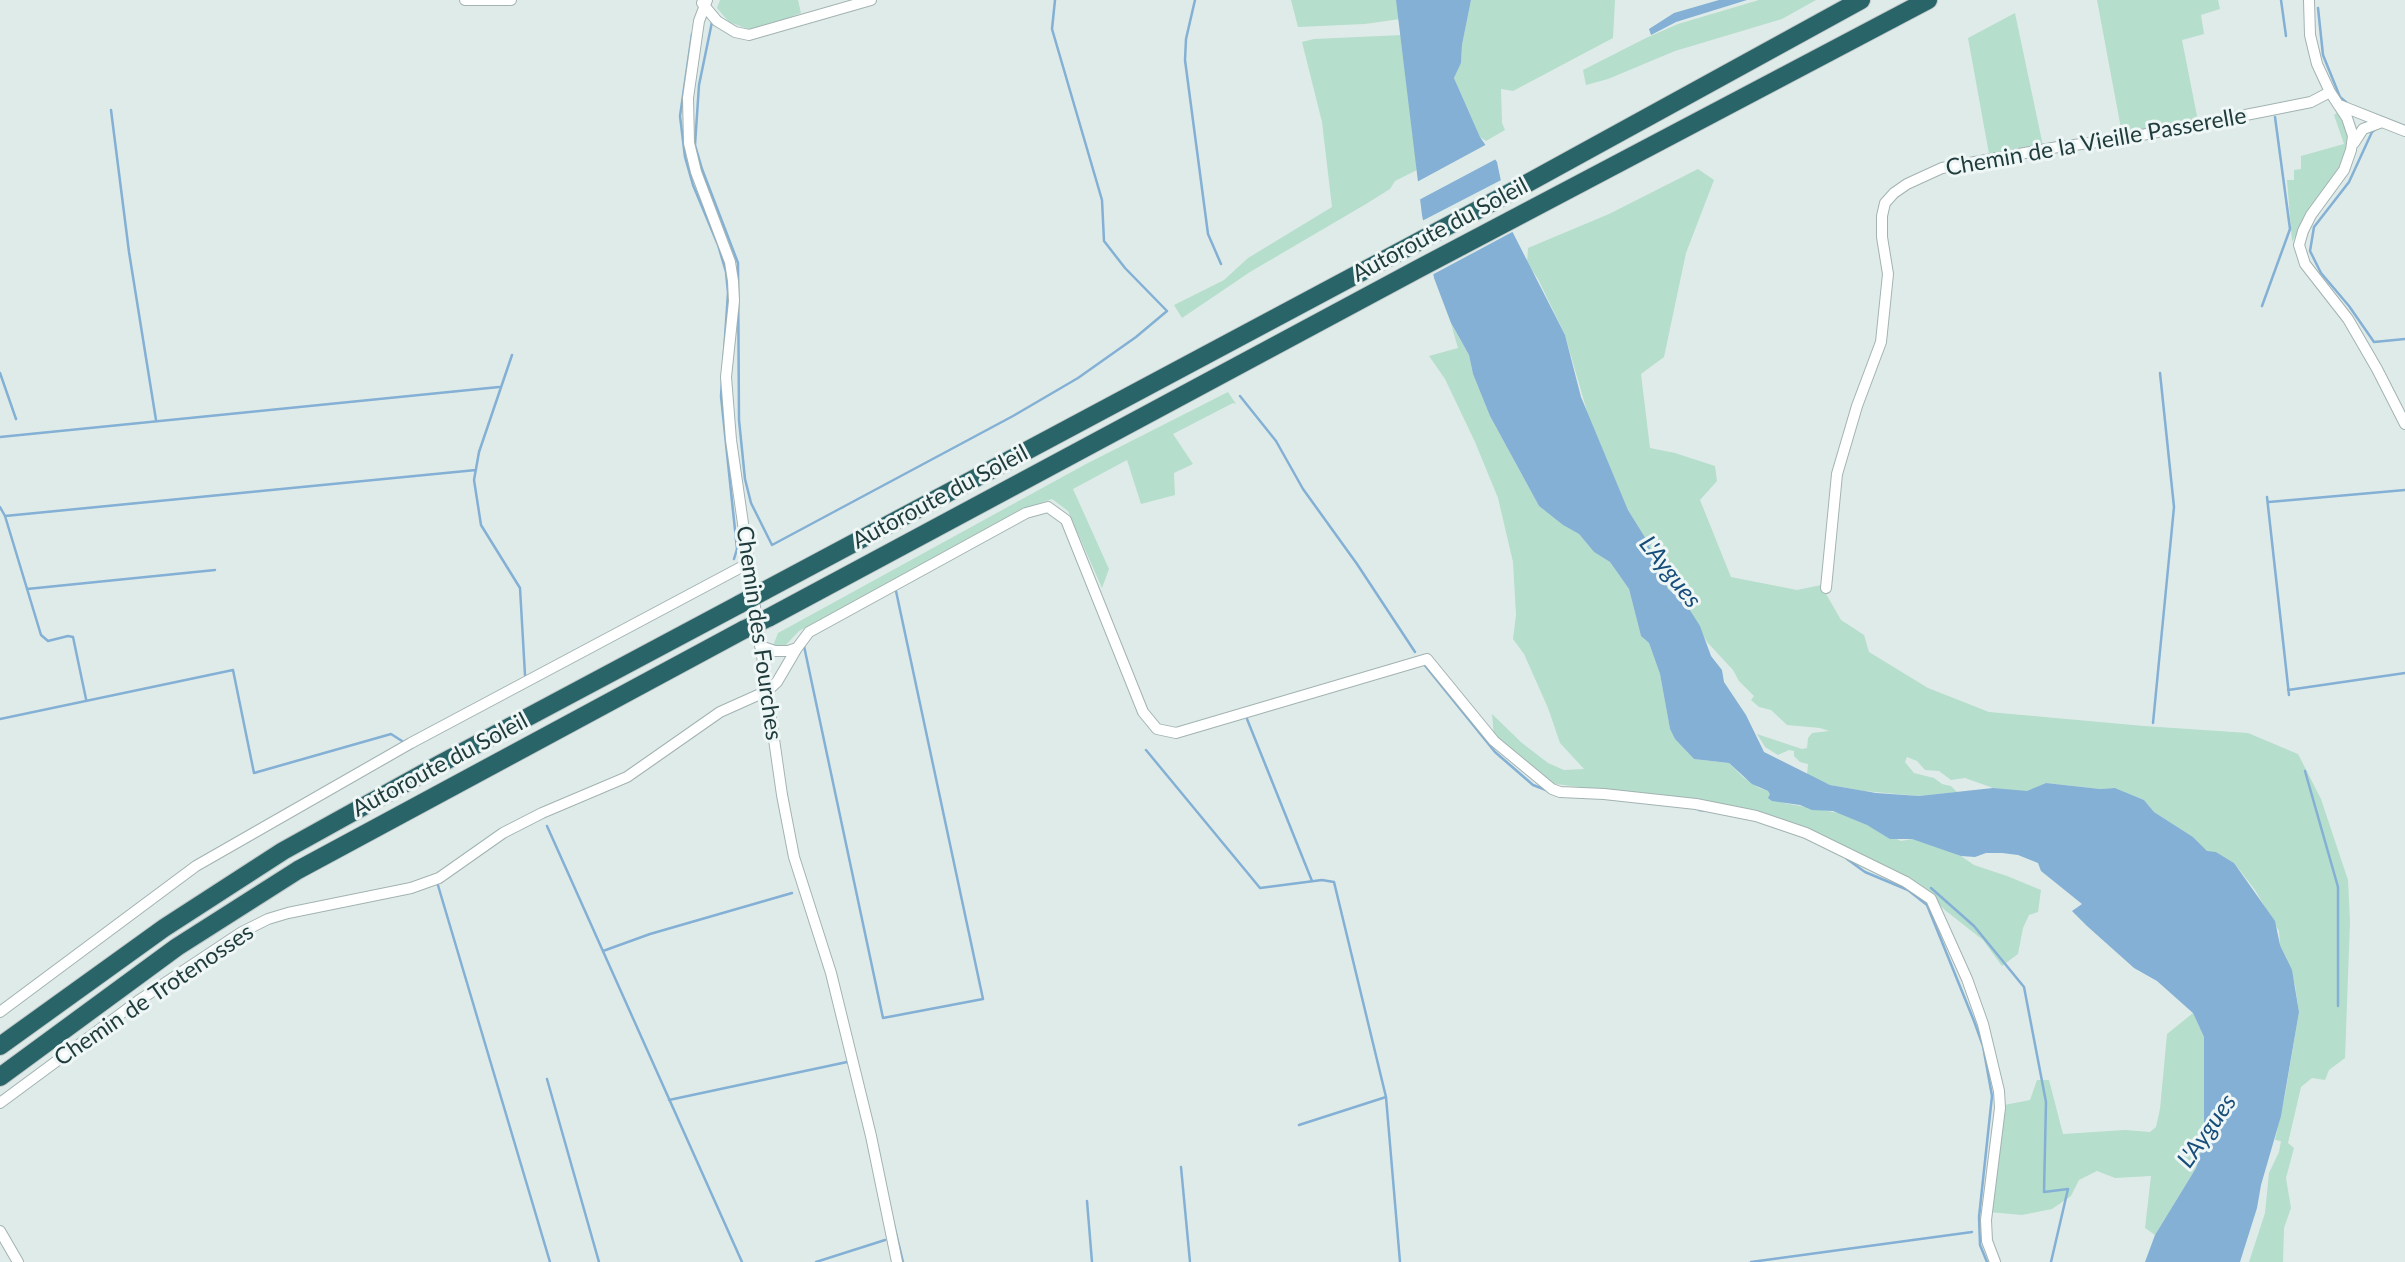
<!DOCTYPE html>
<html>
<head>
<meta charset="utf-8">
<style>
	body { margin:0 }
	canvas { display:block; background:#dfebe9 }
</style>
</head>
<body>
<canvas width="2405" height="1262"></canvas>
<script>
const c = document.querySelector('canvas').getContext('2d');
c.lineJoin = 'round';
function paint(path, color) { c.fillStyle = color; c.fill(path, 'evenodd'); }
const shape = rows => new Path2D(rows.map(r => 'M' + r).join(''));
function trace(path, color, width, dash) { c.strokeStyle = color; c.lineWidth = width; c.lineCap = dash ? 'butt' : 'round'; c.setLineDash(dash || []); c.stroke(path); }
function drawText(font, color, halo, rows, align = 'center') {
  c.font = font + ' Lato,sans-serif'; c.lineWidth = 6; c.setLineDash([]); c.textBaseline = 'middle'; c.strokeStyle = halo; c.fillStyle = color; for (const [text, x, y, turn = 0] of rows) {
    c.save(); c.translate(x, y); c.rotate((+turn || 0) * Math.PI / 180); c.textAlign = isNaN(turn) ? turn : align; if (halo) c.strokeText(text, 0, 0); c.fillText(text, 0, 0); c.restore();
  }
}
paint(shape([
	[720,0,798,0,801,13,768,26,748,29,729,22,717,8],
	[1291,0,1396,0,1400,19,1365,24,1298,27],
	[1471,0,1615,0,1613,38,1513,91,1501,89,1502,123,1505,130,1486,141,1480,137,1454,78,1461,63,1462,45],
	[1759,0,1816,0,1782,19,1675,51,1608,79,1586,85,1583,70,1646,38,1678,24],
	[2097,0,2218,0,2220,9,2201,15,2204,34,2182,40,2198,121,2122,134],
	[2015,13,2043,146,1989,154,1968,38],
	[1402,35,1417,170,1395,181,1390,189,1366,204,1250,272,1182,318,1174,305,1224,280,1248,258,1332,207,1322,122,1302,42,1314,39],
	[2338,112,2351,140,2339,171,2307,214,2292,242,2287,180,2294,180,2294,170,2301,169,2301,156,2344,144,2334,115],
	[1698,169,1714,180,1686,253,1664,357,1641,374,1650,448,1675,453,1715,466,1717,481,1700,500,1731,577,1797,590,1821,585,1841,620,1864,635,1869,652,1928,688,1989,712,2144,726,2248,733,2298,754,2321,799,2348,880,2350,922,2345,1058,2329,1070,2325,1080,2312,1078,2301,1087,2288,1143,2294,1148,2286,1178,2291,1208,2284,1228,2283,1262,2249,1262,2265,1213,2269,1173,2279,1152,2281,1141,2275,1140,2285,1095,2299,1012,2295,985,2286,957,2280,945,2279,931,2255,890,2234,863,2216,852,2207,852,2193,837,2154,812,2144,800,2115,788,2100,789,2046,783,2028,791,2014,791,1993,788,1965,778,1951,780,1939,771,1925,770,1917,761,1907,757,1905,762,1914,773,1934,778,1942,784,1951,786,1957,792,1919,796,1864,791,1830,785,1807,775,1808,764,1800,762,1794,756,1794,751,1789,750,1778,755,1765,747,1757,734,1802,749,1807,748,1808,738,1812,733,1829,731,1820,728,1787,725,1771,710,1759,707,1751,700,1754,696,1739,681,1733,670,1707,642,1686,604,1668,589,1646,539,1628,510,1588,415,1565,335,1538,279,1527,263,1528,248,1609,214],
	[1451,324,1469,355,1473,374,1490,416,1539,506,1563,525,1579,534,1594,552,1610,562,1629,589,1641,636,1649,643,1660,674,1670,729,1675,739,1694,759,1729,763,1743,777,1759,788,1768,791,1784,803,1844,814,1901,841,1912,839,1938,846,1961,856,1974,865,2007,876,2041,890,2038,912,2029,915,2023,928,2018,954,2002,966,1983,940,1946,911,1910,878,1807,829,1771,816,1722,804,1555,784,1494,736,1492,714,1522,743,1548,763,1564,770,1584,769,1560,743,1548,708,1524,654,1513,639,1516,615,1513,562,1498,498,1475,442,1445,379,1429,356,1458,348],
	[1228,392,1236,404,1233,403,1173,434,1193,464,1174,473,1175,495,1141,504,1127,460,1073,489,1109,569,1102,588,1068,511,1052,499,1031,506,799,631,784,647,773,646,778,633,1086,464],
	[2193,1013,2204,1037,2204,1141,2196,1168,2155,1235,2145,1228,2151,1176,2115,1178,2097,1171,2079,1180,2071,1196,2052,1209,2022,1215,1989,1212,2004,1105,2030,1100,2037,1080,2049,1080,2063,1134,2125,1130,2150,1132,2156,1127,2160,1109,2167,1034]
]), '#b6decc');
paint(shape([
	[1396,0,1471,0,1462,45,1461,63,1454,78,1480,137,1497,162,1511,229,1565,335,1581,397,1628,510,1646,539,1668,589,1686,604,1700,626,1711,656,1722,670,1724,682,1746,715,1764,752,1830,785,1876,793,1919,796,1993,788,2027,791,2046,783,2100,789,2115,788,2144,800,2154,812,2193,837,2207,851,2216,852,2234,863,2275,921,2280,945,2292,970,2299,1012,2281,1116,2261,1185,2257,1208,2240,1262,2145,1262,2155,1235,2196,1168,2204,1141,2204,1037,2193,1013,2157,981,2134,968,2087,926,2072,911,2082,904,2041,871,2038,863,2018,855,2002,853,1986,853,1975,857,1961,856,1912,839,1890,839,1867,825,1833,811,1812,810,1800,805,1772,801,1768,798,1770,794,1768,791,1752,784,1729,763,1694,759,1675,739,1670,729,1660,674,1649,643,1641,636,1629,589,1610,562,1594,552,1579,534,1563,525,1539,506,1490,416,1473,374,1469,355,1451,323,1434,278,1422,215],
	[1719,0,1747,0,1676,22,1651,35,1649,29,1674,13]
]), '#83b0d4');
paint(shape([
	[1489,143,1498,158,1417,201,1415,183],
	[1505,178,1516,230,1430,276,1420,222]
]), '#dfebe9');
trace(shape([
	[1195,0,1186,39,1185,60,1208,234,1221,264],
	[2281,0,2286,36],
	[2318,8,2323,55,2340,97,2347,103],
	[712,22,699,85,695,145,702,169,738,263,739,420,745,479,751,503,772,545,1013,416,1078,378,1136,337,1167,311,1125,268,1104,241,1102,200,1052,29,1055,0],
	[692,34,680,116,685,157,693,185,718,245,726,272,728,293,721,396,737,549,734,559],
	[111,110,129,252,156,420],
	[2376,129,2372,132,2349,182,2314,227,2310,251,2321,273,2349,306,2374,342,2405,339],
	[2262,306,2290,229,2275,117],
	[512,355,479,452,474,480,481,525,520,588,525,675],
	[0,373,16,419],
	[1240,396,1276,441,1303,489,1357,564,1415,652],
	[0,437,499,387],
	[2267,497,2289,695],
	[2269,502,2405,490],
	[0,507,5,516,41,635,48,641,68,636,73,637,86,699],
	[5,516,476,470],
	[27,589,215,570],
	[804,646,883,1018,983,999,896,591],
	[1423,663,1495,752,1533,785,1546,790],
	[2288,690,2405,673],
	[0,719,233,670,254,773,391,734,402,741],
	[1247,719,1312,881],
	[2153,723,2174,507,2160,373],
	[1146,750,1260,888,1322,880,1334,882,1386,1097,1400,1262],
	[2305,771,2338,887,2338,1006],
	[1699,810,1710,811],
	[547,826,742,1262],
	[1847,859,1865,872,1908,890,1927,905,1974,1021,1983,1046,1992,1096,1979,1217,1980,1245,1987,1262],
	[437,882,550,1262],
	[1931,888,1974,926,2024,987,2046,1102,2044,1192,2068,1189,2051,1262],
	[603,951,650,934,792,893],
	[547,1079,599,1262],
	[669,1100,847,1062],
	[1299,1125,1386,1097],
	[1181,1167,1190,1262],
	[1087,1201,1092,1262],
	[893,1221,903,1262],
	[816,1262,885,1240],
	[1751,1262,1972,1232]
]), '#83b0d4', 2.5);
const minor = shape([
	[465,0,511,0],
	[707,0,699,21,688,98,689,143,696,172,730,262,733,281,734,301,726,377,731,440,782,795,794,857,831,973,871,1136,897,1262],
	[2309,0,2310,35,2317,64,2330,92,2347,118,2353,136,2351,150,2344,170,2311,215,2303,231,2299,245,2305,264,2348,319,2377,369,2405,424],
	[702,3,717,21,735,32,749,35,871,0],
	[2339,105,2405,131],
	[2354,143,2363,129,2382,122],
	[1826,588,1837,474,1857,406,1881,342,1888,274,1882,237,1882,216,1885,203,1894,193,1907,184,1942,168,2058,147,2121,139,2261,112,2311,102,2330,92],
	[760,646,775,651,788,651,797,648],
	[0,1012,196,866,411,743,749,563],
	[0,1103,138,1001,242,932,268,919,288,913,411,888,439,878,503,833,542,813,627,777,720,712,767,691,777,682,797,648,809,632,1026,513,1048,507,1066,520,1143,712,1157,729,1176,733,1427,659,1494,741,1552,789,1560,792,1604,794,1696,804,1756,816,1806,833,1906,882,1931,899,1967,979,1983,1024,1999,1091,2000,1108,1986,1220,1987,1241,1995,1262],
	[0,1231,18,1262]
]);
const motorway = shape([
	[764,591,1515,190,1861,0],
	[768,618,1418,269,1928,0],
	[0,1046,164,928,283,851,438,765,740,604],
	[0,1077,177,947,298,870,745,629]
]);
trace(minor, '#a2b3b2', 12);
trace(motorway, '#c0c8c8', 20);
trace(minor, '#fff', 10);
trace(motorway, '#296469', 18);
const motorwayBridge = shape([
	[740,604,764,591],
	[745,629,768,618]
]);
trace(motorwayBridge, '#c0c8c8', 20, []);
trace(motorwayBridge, '#296469', 18);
drawText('23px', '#1f3b3c', '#eff7f6', [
	["Chemin de la Vieille Passerelle",2096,142,-10],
	["Autoroute du Soleil",1440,230,-28],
	["Autoroute du Soleil",940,497,-28],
	["Chemin des Fourches",759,633,82],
	["Autoroute du Soleil",440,765,-28],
	["Chemin de Trotenosses",154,995,-34]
]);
drawText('italic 24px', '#174d7a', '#eff7f6', [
	["L'Aygues",1670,572,52],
	["L'Aygues",2207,1131,-55]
]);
</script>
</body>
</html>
